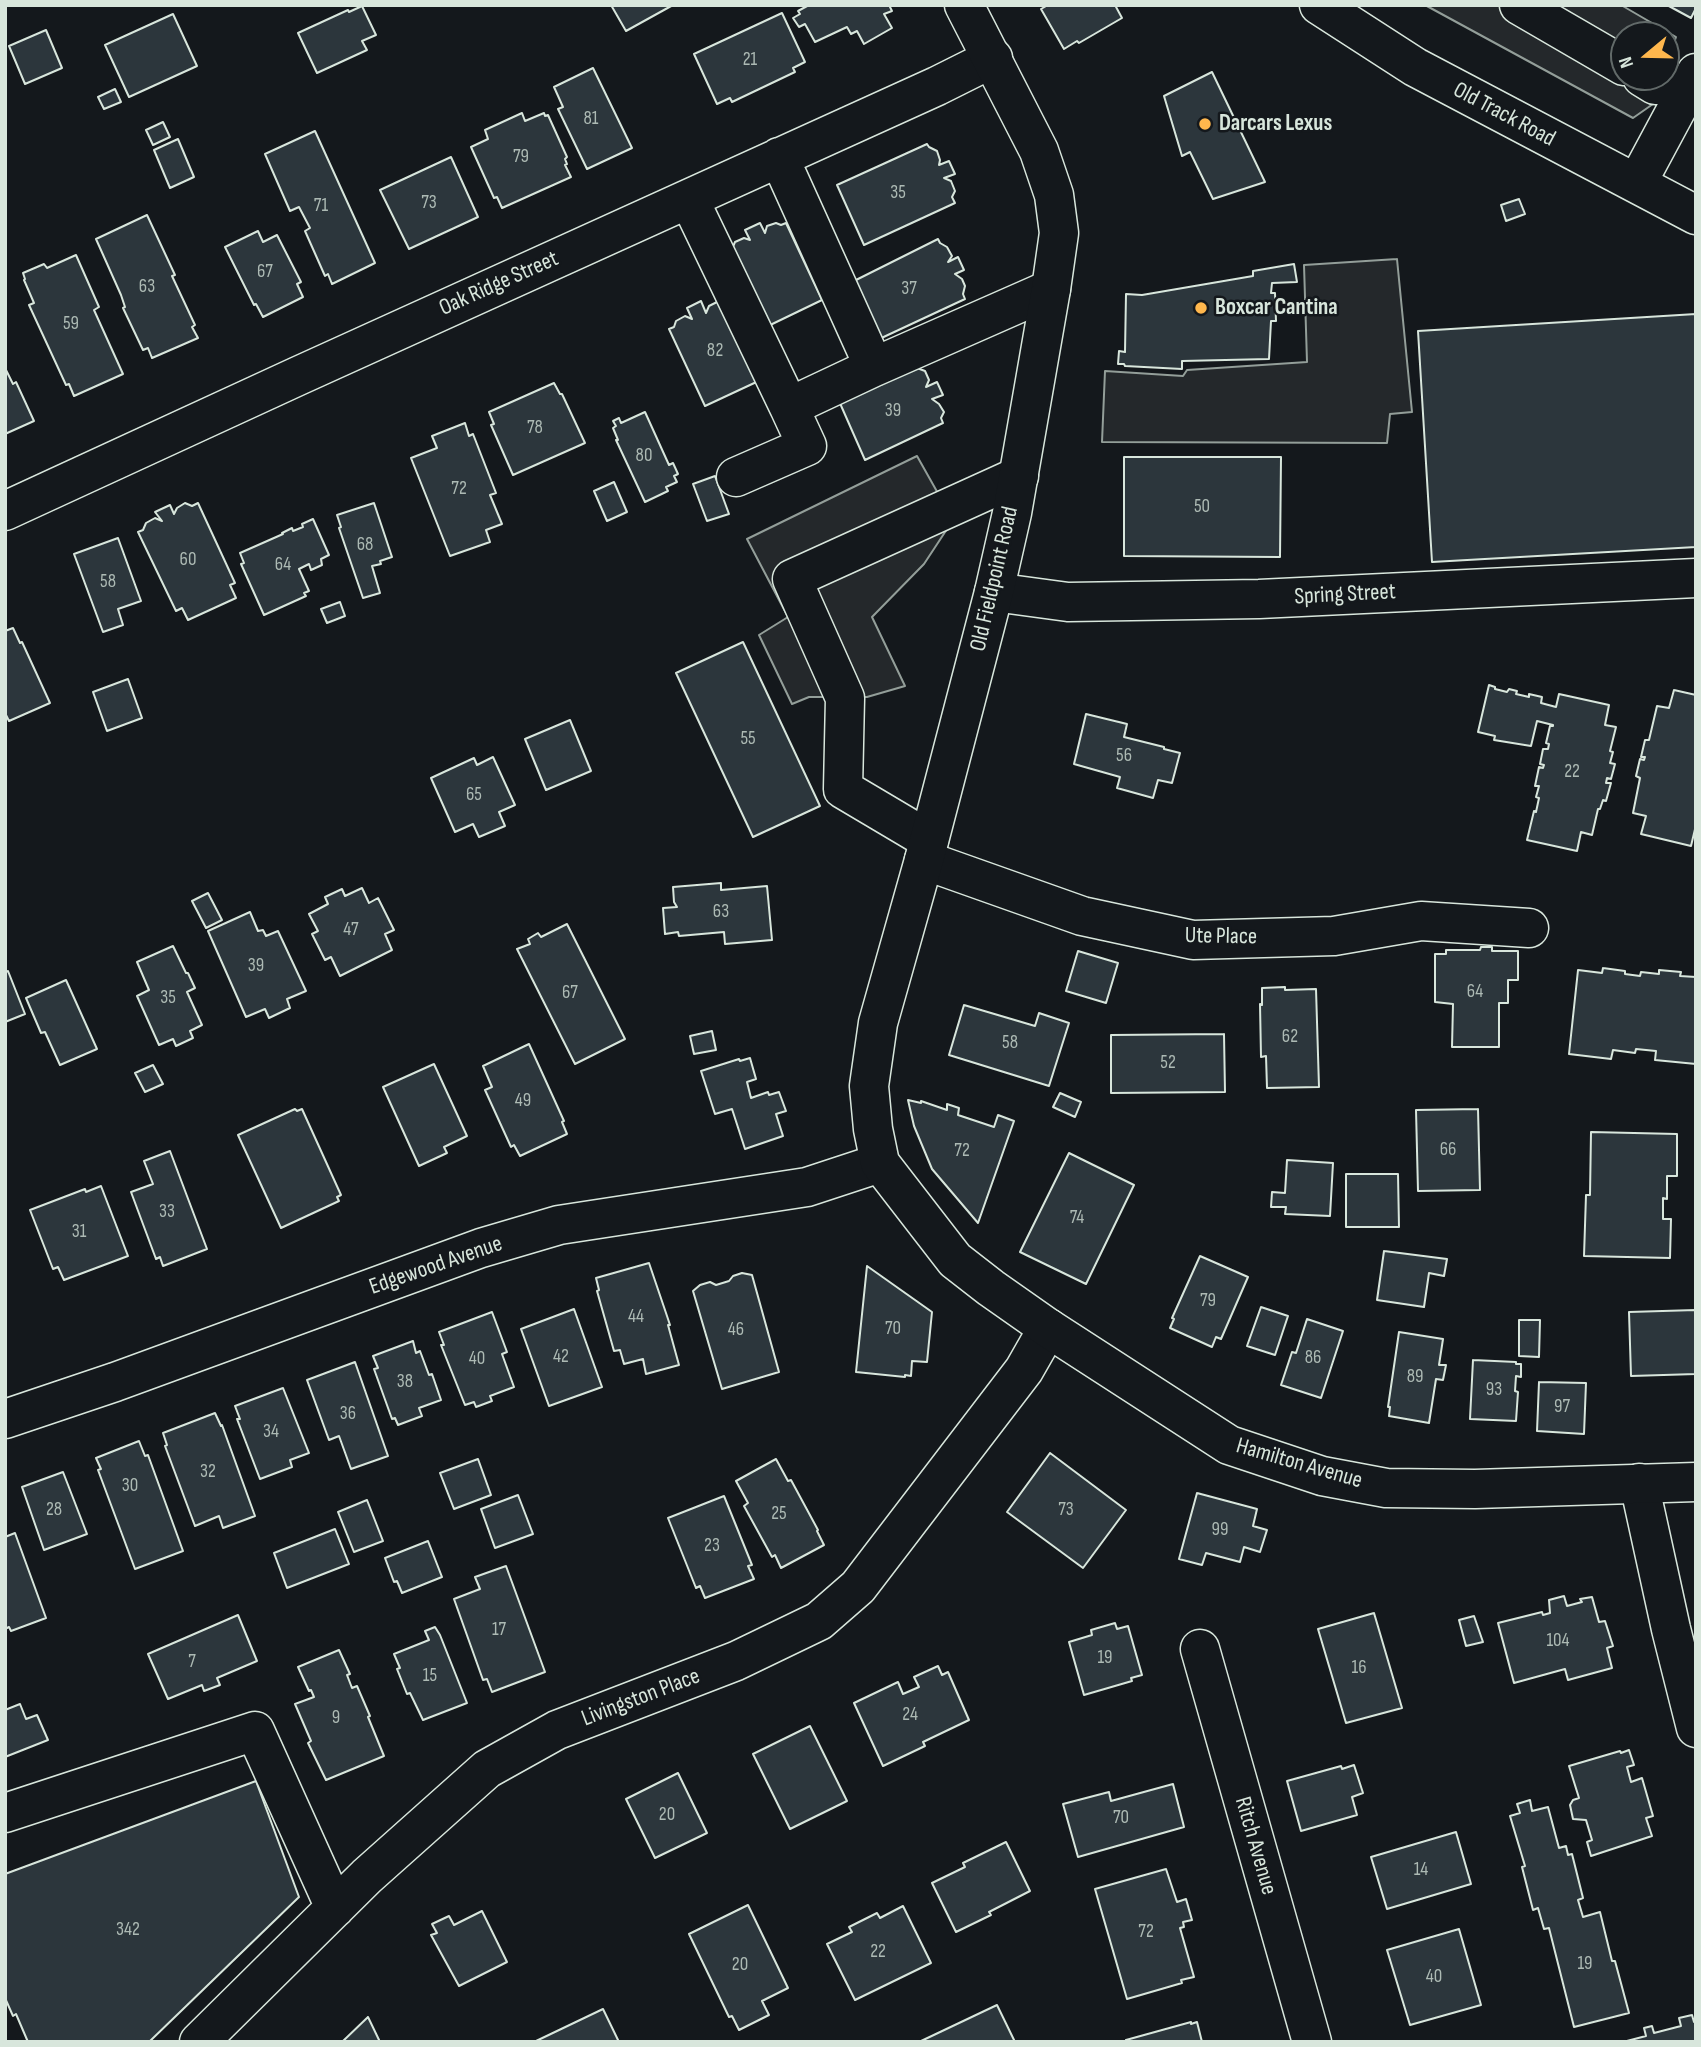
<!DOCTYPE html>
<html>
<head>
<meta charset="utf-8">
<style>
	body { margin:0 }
	#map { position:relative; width:1701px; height:2047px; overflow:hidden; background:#14181c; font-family:"Sofia Sans Condensed",sans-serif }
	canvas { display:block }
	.frame { position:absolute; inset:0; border:7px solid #d8e6dc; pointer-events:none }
	.north { position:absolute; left:1610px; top:21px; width:70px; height:70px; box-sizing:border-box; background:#14181c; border:2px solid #626a69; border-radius:50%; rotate:251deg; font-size:19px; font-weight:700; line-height:28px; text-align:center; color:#d8e6dc }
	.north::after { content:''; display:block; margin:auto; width:24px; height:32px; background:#ffb74d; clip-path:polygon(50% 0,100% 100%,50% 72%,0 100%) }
</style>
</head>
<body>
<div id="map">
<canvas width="1701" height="2047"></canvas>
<div class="frame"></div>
<div class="north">N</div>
</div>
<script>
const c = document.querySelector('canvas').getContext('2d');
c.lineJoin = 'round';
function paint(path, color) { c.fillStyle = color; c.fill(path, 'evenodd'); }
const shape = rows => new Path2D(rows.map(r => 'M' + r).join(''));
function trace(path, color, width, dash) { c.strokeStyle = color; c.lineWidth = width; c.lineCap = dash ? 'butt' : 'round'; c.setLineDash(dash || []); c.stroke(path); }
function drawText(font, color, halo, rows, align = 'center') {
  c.font = font + ' "Sofia Sans Condensed",sans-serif'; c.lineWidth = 5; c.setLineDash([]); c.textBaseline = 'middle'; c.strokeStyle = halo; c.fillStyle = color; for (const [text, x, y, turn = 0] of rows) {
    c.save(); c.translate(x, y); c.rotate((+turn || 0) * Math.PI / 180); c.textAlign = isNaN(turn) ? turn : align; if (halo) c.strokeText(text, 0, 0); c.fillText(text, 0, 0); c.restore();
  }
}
const parking = shape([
	[1425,5,1621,5,1676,37,1666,67,1666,35,1624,35,1624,77,1663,77,1653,104,1633,118,1425,5],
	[1397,259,1412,412,1390,414,1387,443,1102,442,1105,371,1183,376,1187,370,1307,362,1304,265,1397,259],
	[917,456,953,520,924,564,872,617,905,686,867,697,809,697,792,704,759,635,788,617,747,539,917,456]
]);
paint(parking, '#24282b');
trace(parking, '#939e99', 2);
const building = shape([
	[611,5,673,5,626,31,611,5],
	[809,5,889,5,892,11,884,14,892,28,864,44,857,31,851,34,847,27,815,42,805,24,799,27,793,18,800,14,798,11,809,5],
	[1048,5,1115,5,1122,18,1079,43,1077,41,1064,49,1041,9,1048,5],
	[1667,5,1696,5,1696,8,1691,18,1667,5],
	[362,6,376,35,362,41,367,50,317,73,298,33,348,10,349,12,362,6],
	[782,13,805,62,793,68,795,72,732,102,730,98,717,104,694,54,782,13],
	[173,14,197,66,129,97,105,45,173,14],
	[46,30,62,68,25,84,9,46,46,30],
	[593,68,632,148,587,169,558,109,563,107,554,87,593,68],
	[1212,72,1265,182,1213,199,1190,152,1182,156,1164,96,1212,72],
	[115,89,121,102,104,109,98,97,115,89],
	[522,113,525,121,544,113,545,116,548,115,567,157,565,159,567,164,565,165,571,177,502,208,497,197,494,198,471,147,488,139,485,130,522,113],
	[163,122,170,137,153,145,146,130,163,122],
	[315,131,375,263,332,284,328,274,325,276,305,231,310,228,299,207,290,211,265,154,315,131],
	[178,139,194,177,170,188,154,150,178,139],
	[927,144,929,147,937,151,940,160,939,165,949,161,955,174,944,178,951,181,955,191,952,197,955,203,864,245,837,185,927,144],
	[451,157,478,217,409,249,380,190,451,157],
	[1519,199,1525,214,1506,221,1501,205,1519,199],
	[147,215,175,275,172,276,195,325,192,327,198,338,152,358,148,348,143,350,123,308,125,307,121,295,96,239,147,215],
	[760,223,765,233,767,226,776,223,781,225,786,223,822,300,764,328,732,249,735,242,744,238,750,240,745,230,760,223],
	[258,231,263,242,277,235,301,282,297,284,303,297,263,317,256,304,254,305,225,247,258,231],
	[938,239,940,243,947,247,952,256,948,262,958,257,964,270,955,274,962,279,965,286,963,294,965,299,875,341,848,284,938,239],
	[76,255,99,307,94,310,123,374,74,396,69,384,66,385,29,305,34,303,24,280,25,279,23,273,44,264,47,268,76,255],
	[1294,264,1297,282,1272,283,1271,293,1275,293,1276,321,1271,321,1269,359,1182,361,1182,369,1125,366,1124,364,1118,364,1119,351,1125,352,1126,294,1142,295,1253,276,1253,271,1294,264],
	[701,301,706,313,709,306,719,301,765,378,705,406,669,329,674,327,676,321,685,316,692,319,687,308,701,301],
	[1696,314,1696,547,1432,562,1418,331,1696,314],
	[5,368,13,384,16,382,34,421,5,434,5,368],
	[917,368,925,371,929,380,926,387,937,382,943,395,932,399,939,404,944,412,941,418,943,423,865,460,839,401,917,368],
	[554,383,560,394,562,394,585,443,513,475,491,425,494,424,489,412,554,383],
	[645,412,669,465,673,463,678,474,674,476,677,482,666,487,668,491,645,502,616,440,618,440,613,428,616,426,613,421,619,418,621,423,645,412],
	[465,423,469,436,473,434,496,493,490,495,502,524,486,530,490,542,450,556,411,458,437,448,432,436,465,423],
	[1124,457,1281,457,1280,557,1124,556,1124,457],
	[715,476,729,514,707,521,693,484,715,476],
	[614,482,627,512,607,521,594,491,614,482],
	[185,503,192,506,198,503,235,583,230,585,236,598,188,620,182,608,176,611,138,532,143,530,146,523,155,518,162,521,155,512,170,505,174,514,177,508,185,503],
	[374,503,392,557,380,561,381,564,372,566,380,593,363,598,339,528,341,527,337,515,374,503],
	[313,519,329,555,321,559,322,565,311,570,309,564,299,569,309,591,304,593,306,596,264,615,241,564,244,563,240,553,283,534,282,533,292,528,293,531,303,527,302,524,313,519],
	[118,538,141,601,118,609,123,625,103,632,74,554,118,538],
	[340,602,345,616,327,623,321,609,340,602],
	[13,628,20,643,22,642,50,703,9,721,5,713,5,631,13,628],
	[743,642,820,806,753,837,676,673,743,642],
	[128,679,142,718,107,731,93,692,128,679],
	[1489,685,1495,687,1495,689,1507,692,1509,689,1517,691,1516,694,1529,697,1529,694,1542,697,1541,703,1556,707,1559,694,1609,705,1605,725,1616,727,1610,751,1613,752,1610,763,1615,764,1611,779,1607,778,1606,783,1611,783,1606,801,1603,800,1600,809,1598,809,1592,835,1581,832,1577,851,1527,840,1534,811,1536,812,1539,798,1536,797,1539,786,1535,786,1539,767,1543,768,1544,765,1540,764,1543,749,1548,749,1549,744,1546,743,1550,726,1553,726,1553,725,1537,721,1531,746,1494,740,1495,736,1478,732,1489,685],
	[1674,690,1696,695,1696,825,1691,846,1641,834,1646,816,1633,813,1640,778,1636,776,1640,759,1644,760,1645,757,1641,757,1645,740,1649,740,1657,706,1669,708,1674,690],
	[1086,714,1127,724,1124,737,1164,747,1164,749,1180,753,1172,783,1158,780,1153,798,1117,788,1120,777,1074,764,1086,714],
	[570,720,591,771,546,790,525,739,570,720],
	[493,757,515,805,499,812,505,826,479,837,473,824,455,832,431,778,474,758,477,765,493,757],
	[721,883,721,890,767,886,772,940,725,944,724,932,679,936,678,932,665,934,663,908,677,907,674,902,673,887,721,883],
	[362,888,369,903,378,898,394,930,385,934,392,950,340,976,331,957,325,960,312,934,318,931,309,914,328,904,325,897,342,889,345,896,362,888],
	[208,893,222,920,206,928,192,901,208,893],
	[250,912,258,931,263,930,266,936,278,931,306,991,287,999,290,1008,269,1018,265,1009,246,1017,208,931,250,912],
	[567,924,625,1039,575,1064,517,949,530,944,528,939,538,933,541,937,567,924],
	[173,946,186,973,188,973,195,988,187,992,202,1025,190,1031,193,1038,176,1046,173,1039,159,1045,137,996,149,990,137,962,173,946],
	[1481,947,1492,947,1492,951,1518,951,1518,980,1508,980,1508,1003,1499,1003,1499,1047,1452,1047,1453,1004,1435,1002,1435,954,1446,954,1446,950,1480,950,1481,947],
	[1078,951,1118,963,1106,1003,1066,991,1078,951],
	[1603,968,1625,971,1625,974,1640,976,1641,972,1659,974,1659,970,1681,972,1680,976,1696,977,1696,1064,1655,1060,1656,1051,1636,1049,1635,1053,1613,1050,1611,1059,1569,1054,1578,970,1602,973,1603,968],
	[8,971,25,1014,5,1022,5,972,8,971],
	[66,980,97,1049,60,1065,45,1032,41,1033,26,998,66,980],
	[1285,987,1285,990,1316,989,1319,1087,1267,1088,1266,1056,1261,1057,1260,1004,1262,1005,1262,988,1285,987],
	[964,1005,1035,1026,1039,1013,1069,1023,1049,1086,949,1055,964,1005],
	[712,1031,716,1050,694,1054,690,1036,712,1031],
	[1224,1034,1225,1092,1111,1093,1111,1035,1224,1034],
	[529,1044,564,1121,562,1122,567,1134,520,1156,514,1145,511,1147,485,1090,492,1087,483,1066,529,1044],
	[750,1058,756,1079,747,1082,751,1098,768,1092,769,1095,779,1092,786,1111,776,1114,783,1136,745,1149,732,1109,715,1114,701,1071,739,1059,740,1061,750,1058],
	[434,1064,467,1136,444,1147,447,1153,419,1166,383,1087,434,1064],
	[153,1065,163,1084,145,1092,135,1073,153,1065],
	[1060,1093,1081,1102,1075,1117,1053,1107,1060,1093],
	[908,1100,921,1103,921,1101,947,1110,947,1104,959,1108,958,1115,994,1127,998,1115,1014,1121,978,1223,932,1169,914,1126,908,1100],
	[295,1109,297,1111,302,1109,341,1195,337,1197,339,1201,281,1228,238,1135,295,1109],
	[1478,1109,1480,1190,1418,1191,1416,1110,1478,1109],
	[1591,1132,1677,1134,1677,1176,1667,1176,1667,1199,1663,1198,1663,1219,1671,1219,1670,1258,1584,1256,1586,1195,1590,1195,1591,1132],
	[170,1151,207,1249,163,1266,160,1257,156,1259,131,1192,153,1184,144,1161,170,1151],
	[1069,1153,1134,1185,1086,1284,1020,1252,1069,1153],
	[1287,1160,1333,1163,1330,1216,1285,1214,1286,1207,1271,1207,1272,1192,1285,1193,1287,1160],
	[1346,1174,1398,1174,1399,1227,1346,1227,1346,1174],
	[101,1186,128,1256,64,1280,58,1267,53,1269,30,1210,85,1189,86,1192,101,1186],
	[1384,1251,1447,1259,1444,1276,1429,1273,1424,1307,1377,1300,1384,1251],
	[1200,1256,1248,1277,1221,1339,1216,1337,1212,1347,1170,1328,1174,1319,1172,1318,1200,1256],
	[649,1263,666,1313,670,1325,668,1325,679,1365,646,1374,643,1359,624,1364,620,1350,614,1351,597,1291,599,1290,596,1278,649,1263],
	[867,1266,932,1312,927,1362,912,1361,911,1376,905,1375,905,1377,856,1372,867,1266],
	[742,1273,752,1275,779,1372,722,1389,693,1291,700,1285,710,1282,716,1285,729,1281,733,1276,742,1273],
	[1261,1307,1288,1316,1275,1355,1247,1346,1261,1307],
	[574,1309,602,1387,549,1406,521,1329,574,1309],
	[1696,1310,1696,1374,1631,1376,1629,1312,1696,1310],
	[492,1312,507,1352,502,1354,514,1387,490,1396,492,1401,476,1407,474,1402,465,1405,441,1345,444,1345,439,1332,492,1312],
	[1307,1319,1343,1331,1321,1398,1281,1385,1292,1352,1296,1353,1307,1319],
	[1519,1320,1540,1320,1539,1357,1519,1356,1519,1320],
	[1399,1332,1443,1339,1439,1365,1446,1365,1443,1380,1436,1379,1429,1423,1389,1416,1390,1407,1388,1407,1399,1332],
	[413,1341,416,1353,420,1351,429,1375,432,1374,441,1400,419,1408,422,1416,398,1425,395,1418,392,1419,374,1369,378,1368,373,1356,413,1341],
	[1473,1360,1516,1362,1516,1364,1521,1364,1521,1377,1516,1376,1515,1391,1518,1392,1516,1421,1470,1419,1473,1360],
	[355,1362,388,1456,351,1469,339,1436,329,1440,307,1380,355,1362],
	[1539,1382,1586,1383,1584,1434,1537,1431,1539,1382],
	[283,1388,309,1453,290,1460,292,1467,260,1479,237,1419,240,1419,235,1406,283,1388],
	[215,1413,221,1426,222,1425,255,1516,223,1528,219,1516,195,1526,165,1446,167,1445,163,1433,215,1413],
	[139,1441,145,1456,148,1455,183,1551,135,1569,98,1470,101,1469,96,1458,139,1441],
	[1050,1453,1126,1510,1083,1568,1007,1512,1050,1453],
	[478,1459,491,1495,454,1509,440,1473,478,1459],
	[776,1459,788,1481,791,1480,818,1530,817,1531,824,1545,781,1568,775,1555,772,1557,744,1506,748,1503,736,1481,776,1459],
	[63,1472,87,1534,44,1550,22,1487,63,1472],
	[1197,1493,1257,1509,1253,1526,1267,1530,1260,1552,1244,1547,1240,1562,1206,1553,1202,1565,1179,1559,1197,1493],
	[518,1495,533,1534,495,1548,481,1509,518,1495],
	[724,1496,752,1565,748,1566,754,1579,705,1598,700,1586,696,1588,668,1518,724,1496],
	[367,1500,383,1541,354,1552,338,1512,367,1500],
	[335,1529,349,1564,287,1588,274,1553,335,1529],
	[15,1533,46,1618,11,1631,9,1627,5,1629,5,1537,15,1533],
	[428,1541,442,1577,402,1593,397,1581,394,1582,385,1558,428,1541],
	[506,1566,545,1672,492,1692,487,1679,483,1680,454,1599,480,1589,475,1577,506,1566],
	[1564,1596,1567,1606,1582,1602,1580,1599,1592,1597,1599,1622,1605,1621,1613,1646,1607,1648,1612,1668,1568,1680,1565,1669,1514,1683,1498,1623,1542,1612,1543,1615,1550,1613,1549,1600,1564,1596],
	[1374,1613,1402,1708,1346,1723,1318,1629,1374,1613],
	[238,1615,257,1661,217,1678,220,1685,204,1691,202,1685,168,1699,148,1654,238,1615],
	[1474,1616,1483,1642,1466,1646,1459,1620,1474,1616],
	[1115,1623,1117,1629,1128,1626,1142,1675,1131,1678,1132,1681,1084,1695,1069,1642,1092,1635,1091,1630,1115,1623],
	[435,1627,440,1635,467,1703,423,1720,410,1693,407,1694,397,1669,400,1668,394,1654,429,1640,425,1631,435,1627],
	[339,1650,350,1674,347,1675,352,1688,357,1686,370,1716,368,1717,384,1756,326,1780,308,1743,311,1741,295,1704,314,1697,311,1690,309,1691,298,1667,339,1650],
	[938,1666,942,1675,948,1672,969,1720,923,1742,925,1746,883,1766,854,1703,898,1682,903,1694,919,1687,914,1677,938,1666],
	[20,1704,26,1719,37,1715,48,1740,5,1757,5,1710,20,1704],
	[810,1726,847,1801,790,1829,753,1754,810,1726],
	[1629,1750,1634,1765,1627,1767,1631,1782,1642,1778,1653,1816,1646,1818,1652,1836,1591,1856,1587,1842,1592,1840,1586,1820,1573,1819,1570,1805,1573,1800,1579,1798,1569,1766,1620,1751,1621,1753,1629,1750],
	[1354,1765,1363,1793,1352,1797,1357,1815,1301,1831,1287,1781,1341,1766,1342,1769,1354,1765],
	[678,1773,707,1833,655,1858,626,1799,678,1773],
	[256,1781,299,1897,149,2042,28,2042,16,2014,13,2016,5,1998,5,1874,256,1781],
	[1173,1784,1184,1827,1078,1857,1063,1804,1109,1792,1111,1801,1173,1784],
	[1530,1800,1532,1811,1548,1807,1559,1848,1566,1846,1568,1855,1572,1854,1583,1898,1578,1900,1583,1917,1600,1912,1612,1961,1615,1961,1629,2013,1574,2027,1549,1928,1544,1929,1538,1908,1533,1910,1522,1867,1525,1866,1510,1816,1520,1813,1517,1804,1530,1800],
	[1456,1832,1471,1884,1387,1909,1371,1857,1456,1832],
	[1006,1842,1030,1891,989,1912,991,1915,956,1932,932,1883,965,1867,963,1863,1006,1842],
	[1166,1869,1177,1902,1186,1899,1192,1920,1183,1922,1184,1927,1180,1928,1194,1977,1181,1980,1182,1983,1127,1999,1095,1889,1166,1869],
	[748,1905,788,1988,762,2001,769,2015,739,2030,732,2016,729,2017,689,1934,748,1905],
	[903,1906,931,1963,855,2000,827,1944,852,1932,849,1927,877,1913,880,1918,903,1906],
	[482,1911,507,1962,459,1986,431,1935,437,1933,432,1924,449,1916,454,1925,482,1911],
	[1459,1929,1481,2005,1410,2025,1387,1950,1459,1929],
	[997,2005,1015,2042,919,2042,997,2005],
	[603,2009,619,2042,534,2042,603,2009],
	[1692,2015,1694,2022,1696,2021,1696,2042,1623,2042,1646,2036,1644,2028,1652,2026,1654,2033,1681,2026,1679,2018,1692,2015],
	[368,2017,380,2042,342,2042,368,2017],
	[1191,2022,1191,2024,1197,2022,1202,2042,1127,2042,1126,2040,1191,2022]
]);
paint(building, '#2c363c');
trace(building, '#d8e6dc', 2);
const minor = shape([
	[1319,5,1415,67,1696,215],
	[1519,5,1624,66],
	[1642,77,1655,85,1690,84,1696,88],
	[779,157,874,367],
	[1637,183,1696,73],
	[689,199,789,407],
	[736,477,807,446,789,407,874,367,1051,289],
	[5,511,298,376,937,86,993,58],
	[994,592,1068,602,1259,599,1696,578],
	[929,840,843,789,845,698,792,579,1019,476],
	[924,860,1082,916,1193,940,1334,936,1421,921,1529,928],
	[5,1419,115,1382,481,1248,559,1225,807,1187,880,1163],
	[1639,1483,1671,1629,1696,1728],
	[1200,1649,1312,2042],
	[5,1813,255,1731,335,1908],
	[199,2042,367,1876,487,1769,557,1730,736,1661,819,1621,858,1587,1024,1370,1048,1328]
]);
const major = shape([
	[964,5,1039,151,1054,195,1059,233,1051,289,1012,513,994,592,924,860,878,1023,869,1086,873,1129,880,1163,955,1260,991,1288,1048,1328,1229,1445,1322,1476,1386,1488,1475,1489,1696,1482]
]);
trace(minor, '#d8e6dc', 41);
trace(major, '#d8e6dc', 41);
trace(minor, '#14181c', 38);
trace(major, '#14181c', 38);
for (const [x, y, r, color] of [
	[1205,124,7,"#ffb74d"],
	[1201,308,7,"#ffb74d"]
]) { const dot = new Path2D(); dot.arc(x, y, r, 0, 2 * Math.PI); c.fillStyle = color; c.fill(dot); trace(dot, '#14181c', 2.5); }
drawText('19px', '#adbab4', null, [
	["21",750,60],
	["81",591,119],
	["79",521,157],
	["35",898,193],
	["73",429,203],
	["71",321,206],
	["67",265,272],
	["63",147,287],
	["37",909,289],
	["59",71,324],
	["82",715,351],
	["39",893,411],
	["78",535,428],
	["80",644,456],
	["72",459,489],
	["50",1202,507],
	["68",365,545],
	["60",188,560],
	["64",283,565],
	["58",108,582],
	["55",748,739],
	["56",1124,756],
	["22",1572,772],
	["65",474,795],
	["63",721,912],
	["47",351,930],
	["39",256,966],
	["64",1475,992],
	["67",570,993],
	["35",168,998],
	["62",1290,1037],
	["58",1010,1043],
	["52",1168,1063],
	["49",523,1101],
	["66",1448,1150],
	["72",962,1151],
	["33",167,1212],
	["74",1077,1218],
	["31",79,1232],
	["79",1208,1301],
	["44",636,1317],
	["70",893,1329],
	["46",736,1330],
	["42",561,1357],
	["86",1313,1358],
	["40",477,1359],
	["89",1415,1377],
	["38",405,1382],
	["93",1494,1390],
	["97",1562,1407],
	["36",348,1414],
	["34",271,1432],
	["32",208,1472],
	["30",130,1486],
	["28",54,1510],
	["73",1066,1510],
	["25",779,1514],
	["99",1220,1530],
	["23",712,1546],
	["17",499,1630],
	["104",1558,1641],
	["19",1105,1658],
	["7",192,1662],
	["16",1359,1668],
	["15",430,1676],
	["24",910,1715],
	["9",336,1718],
	["20",667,1815],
	["70",1121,1818],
	["14",1421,1870],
	["342",128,1930],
	["72",1146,1932],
	["22",878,1952],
	["19",1585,1964],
	["20",740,1965],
	["40",1434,1977]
]);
drawText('23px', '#d8e6dc', '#14181c', [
	["Old Track Road",1504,115,28],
	["Oak Ridge Street",499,284,-24],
	["Old Fieldpoint Road",995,579,-77],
	["Spring Street",1345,595,-3],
	["Ute Place",1221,937,1],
	["Edgewood Avenue",436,1266,-19],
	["Hamilton Avenue",1299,1464,16],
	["Livingston Place",641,1698,-21],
	["Ritch Avenue",1255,1846,74]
]);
drawText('bold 23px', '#d8e6dc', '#14181c', [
	["Darcars Lexus",1219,124],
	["Boxcar Cantina",1215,308]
], 'left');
</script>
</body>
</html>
